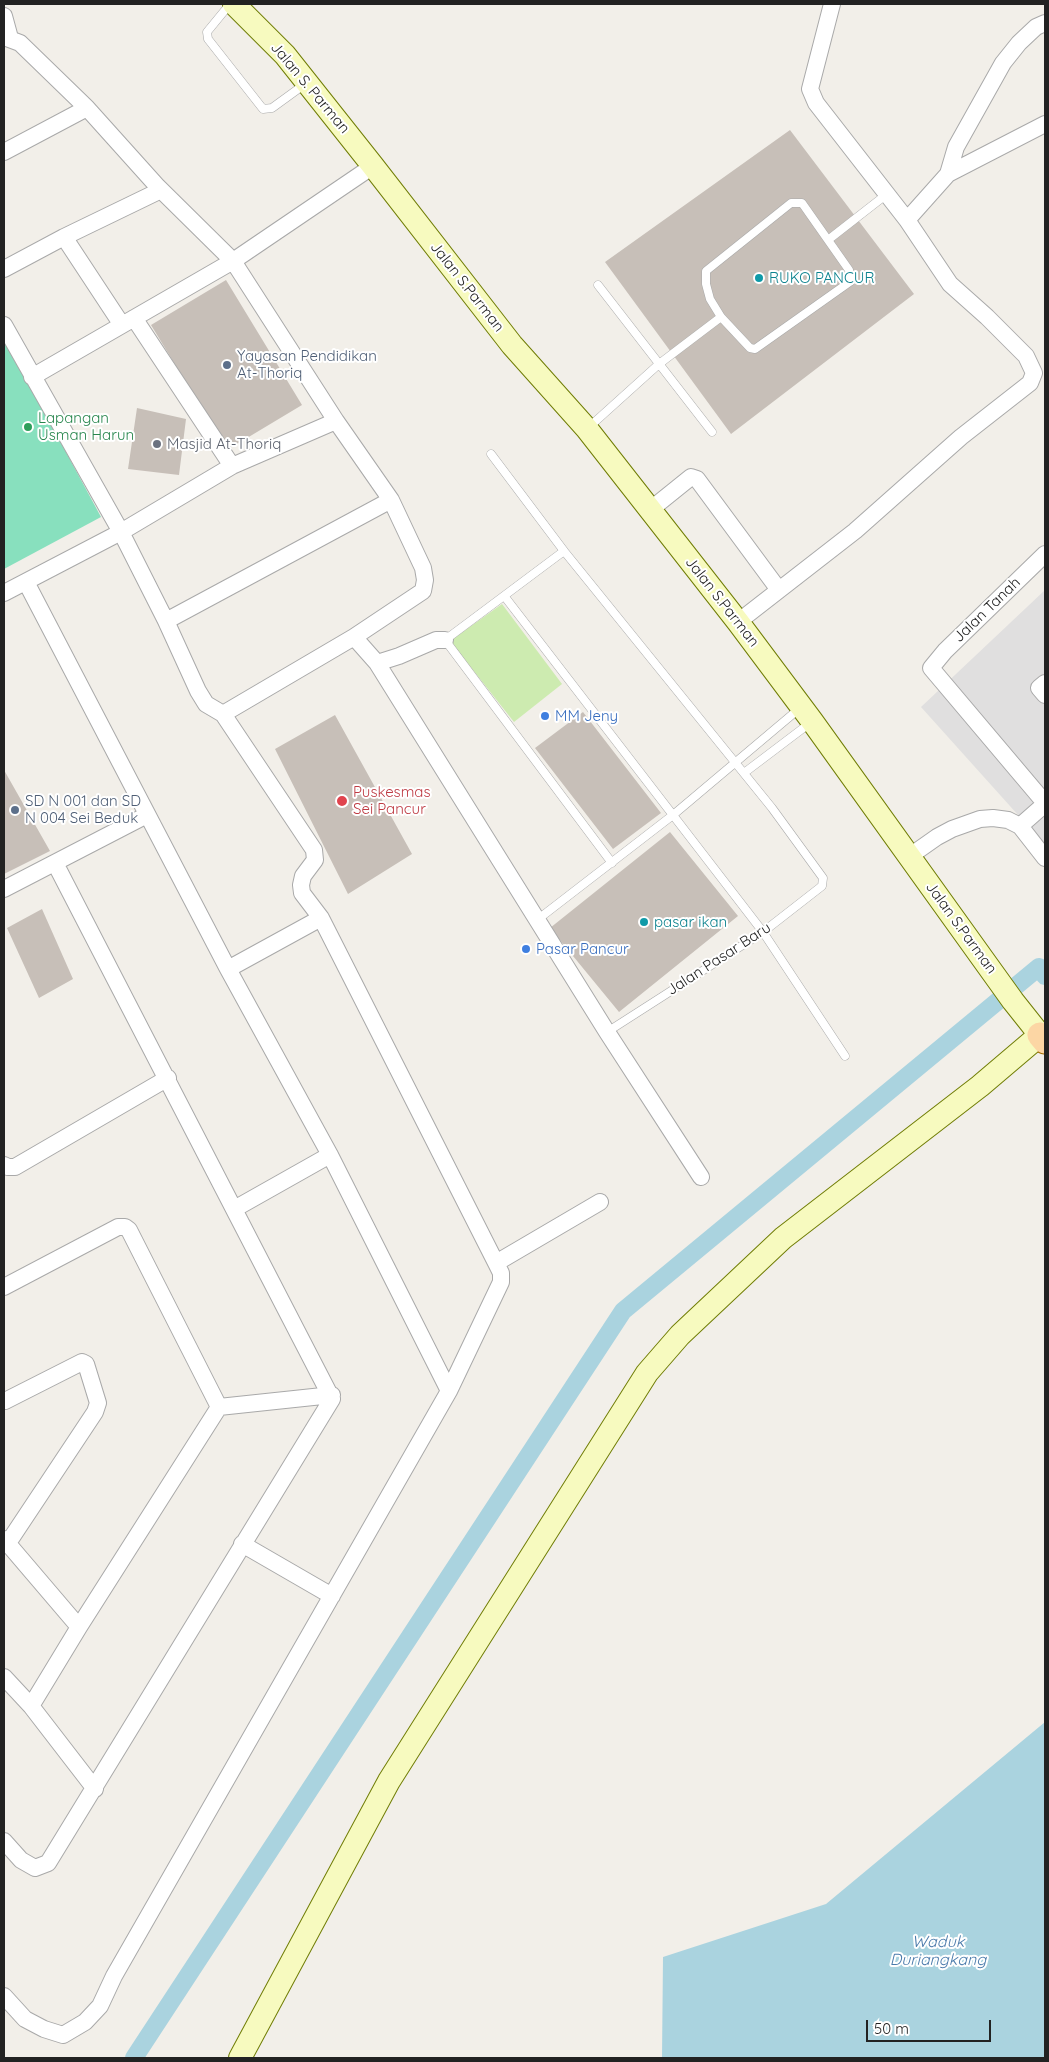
<!DOCTYPE html>
<html>
<head>
<meta charset="utf-8">
<style>
	body { margin:0 }
	#map { position:relative; width:1049px; height:2062px; overflow:hidden; background:#f2efe9; font-family:Quicksand,sans-serif }
	canvas { display:block }
	.frame { position:absolute; inset:0; border:5px solid #222; pointer-events:none }
	.scale { position:absolute; left:866px; top:2020px; width:125px; height:22px; box-sizing:border-box; border:2px solid #222; border-top:0; padding-left:6px; font-size:15px; line-height:18px; white-space:nowrap; color:#222; -webkit-text-stroke:4px #fff; paint-order:stroke }
</style>
</head>
<body>
<div id="map">
<canvas width="1049" height="2062"></canvas>
<div class="frame"></div>
<div class="scale">50 m</div>
</div>
<script>
const c = document.querySelector('canvas').getContext('2d');
c.lineJoin = 'round';
function paint(path, color) { c.fillStyle = color; c.fill(path, 'evenodd'); }
const shape = rows => new Path2D(rows.map(r => 'M' + r).join(''));
function trace(path, color, width, dash) { c.strokeStyle = color; c.lineWidth = width; c.lineCap = dash ? 'butt' : 'round'; c.setLineDash(dash || []); c.stroke(path); }
function drawText(font, color, halo, rows, align = 'center') {
  c.font = font + ' Quicksand,sans-serif'; c.lineWidth = 4; c.setLineDash([]); c.textBaseline = 'middle'; c.strokeStyle = halo; c.fillStyle = color; for (const [text, x, y, turn = 0] of rows) {
    c.save(); c.translate(x, y); c.rotate((+turn || 0) * Math.PI / 180); c.textAlign = isNaN(turn) ? turn : align; if (halo) c.strokeText(text, 0, 0); c.fillText(text, 0, 0); c.restore();
  }
}
paint(shape([
	[1045,590,1045,845,921,707]
]), '#e0dfdf');
paint(shape([
	[502,604,562,684,514,722,450,641]
]), '#cdebb0');
paint(shape([
	[4,337,101,517,4,569]
]), '#88e0be');
paint(shape([
	[1045,1722,1045,2058,662,2058,663,1957,826,1904]
]), '#aad3df');
trace(shape([
	[134,2058,623,1311,1039,967,1045,976]
]), '#aad3df', 18);
paint(shape([
	[790,130,914,294,731,434,605,262],
	[226,280,302,405,227,450,151,325],
	[137,408,186,419,179,475,128,469],
	[583,712,661,813,613,849,535,748],
	[335,715,412,854,348,894,275,749],
	[4,770,50,851,4,874],
	[670,832,738,916,619,1012,550,928],
	[42,909,73,979,39,998,7,928]
]), '#c7bfb8');
const lane = shape([
	[230,4,207,32,208,39,263,109,272,108,305,84],
	[828,240,887,194],
	[598,285,712,432],
	[588,428,659,364,721,317,710,299,706,284,706,271,791,203,802,203,849,270,851,281,755,349,750,348,721,317],
	[491,454,564,551,772,808,823,878,822,886,763,932,607,1032],
	[564,551,445,640,612,863],
	[505,597,763,932,845,1056],
	[744,773,810,723],
	[537,920,673,815,800,708]
]);
const street = shape([
	[4,16,10,38],
	[4,37,20,43,87,108,158,187,233,261,336,421],
	[4,152,87,108],
	[948,174,956,147,1003,63,1019,43,1036,27,1045,23],
	[907,220,948,174,1045,124],
	[64,237,122,325],
	[4,269,64,237,157,192,158,187],
	[134,318,232,466],
	[4,325,121,532,166,621,198,691,206,704,223,714,314,850,315,860,303,876,301,885,302,893,321,918,496,1263,501,1273,501,1282,449,1391,114,1976,100,2006,85,2022,63,2035,44,2029,25,2019,4,1996],
	[32,377,233,261,373,166],
	[650,510,691,477,697,479,779,590],
	[1045,554,945,651,931,668,1045,803],
	[26,582,228,969,330,1155,449,1391],
	[4,593,121,532,232,466,336,421,391,500,423,568,425,580,423,591,354,637],
	[166,621,391,500],
	[738,622,855,531,961,437,1030,383,1034,373,1026,356,987,317,950,284,907,220,816,103,810,89,832,4],
	[377,663,399,656,436,640,445,640],
	[1045,683,1039,688,1045,695],
	[223,714,354,637,377,663,607,1032,701,1177],
	[1020,826,1045,804],
	[910,856,937,837,952,829,980,819,993,818,1008,820,1020,826,1045,858],
	[4,889,147,815],
	[228,969,321,918],
	[4,1165,8,1167,15,1167,168,1078],
	[236,1208,330,1155],
	[496,1263,600,1202],
	[4,1287,118,1227,125,1227,129,1230,219,1407],
	[5,1401,82,1362,86,1364,98,1403,95,1412,8,1543],
	[4,1539,79,1627],
	[242,1544,332,1596],
	[4,1677,31,1706,95,1789],
	[31,1706,79,1627,219,1407,332,1395],
	[4,1841,21,1860,35,1868,48,1863,332,1399,55,863]
]);
const secondary = shape([
	[234,4,285,55,373,166,512,345,587,429,738,622,812,721,1013,1001,1040,1035,980,1086,783,1238,680,1335,647,1373,389,1781,240,2058]
]);
const primary = shape([
	[1040,1035,1045,1041]
]);
trace(lane, '#a9a9a9', 9);
trace(street, '#a9a9a9', 18);
trace(secondary, '#707d05', 24);
trace(primary, '#a06b00', 27);
trace(lane, '#fff', 8);
trace(street, '#fff', 16);
trace(secondary, '#f7fabf', 22);
trace(primary, '#fcd6a4', 25);
for (const [x, y, r, color] of [
	[759,278,5,"#0f9aa8"],
	[227,365,5,"#5c6f8a"],
	[28,427,5,"#2e9e5b"],
	[157,444,5,"#6b7280"],
	[545,716,5,"#3f7fe0"],
	[342,801,6,"#e0444e"],
	[15,810,5,"#5c6f8a"],
	[644,922,5,"#0f9aa8"],
	[526,949,5,"#3f7fe0"]
]) { const dot = new Path2D(); dot.arc(x, y, r, 0, 2 * Math.PI); c.fillStyle = color; c.fill(dot); trace(dot, '#fff', 2); }
drawText('15px', '#222', '#fff', [
	["Jalan S. Parman",310,88,50],
	["Jalan S.Parman",467,287,52],
	["Jalan S.Parman",722,602,52],
	["Jalan Tanah",987,610,-44],
	["Jalan S.Parman",961,928,54],
	["Jalan Pasar Baru",719,959,-33]
]);
drawText('15px', '#0d838f', '#fff', [
	["RUKO PANCUR",769,278],
	["pasar ikan",654,922]
], 'left');
drawText('15px', '#4e5e75', '#fff', [
	["Yayasan Pendidikan",237,356],
	["At-Thoriq",237,373],
	["SD N 001 dan SD",25,801],
	["N 004 Sei Beduk",25,818]
], 'left');
drawText('15px', '#27864d', '#fff', [
	["Lapangan",38,418],
	["Usman Harun",38,435]
], 'left');
drawText('15px', '#5b616d', '#fff', [
	["Masjid At-Thoriq",167,444]
], 'left');
drawText('15px', '#366cbe', '#fff', [
	["MM Jeny",555,716],
	["Pasar Pancur",536,949]
], 'left');
drawText('15px', '#be3a42', '#fff', [
	["Puskesmas",353,792],
	["Sei Pancur",353,809]
], 'left');
drawText('italic 16px', '#4a7aab', '#fff', [
	["Waduk",938,1942],
	["Duriangkang",938,1960]
]);
</script>
</body>
</html>
